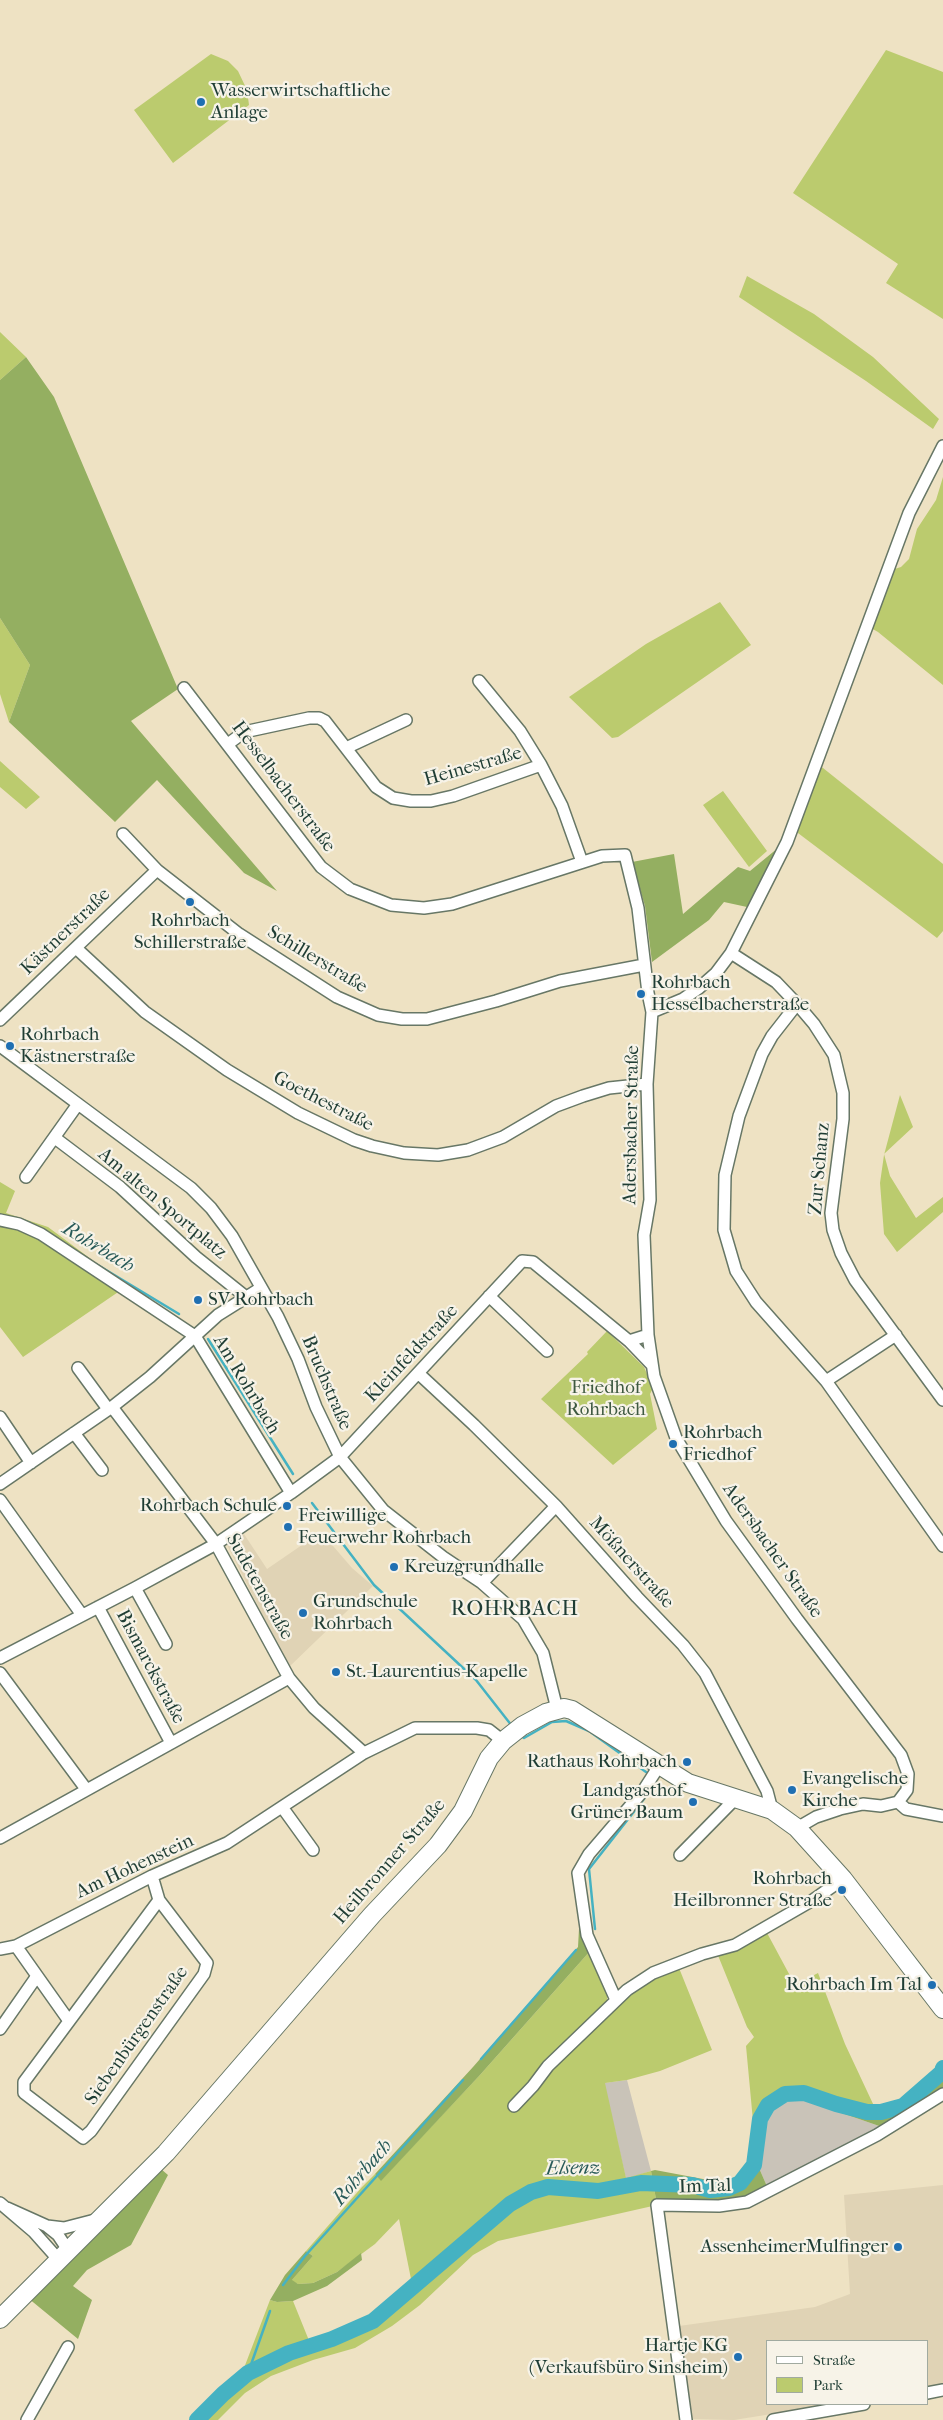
<!DOCTYPE html>
<html>
<head>
<meta charset="utf-8">
<style>
	body { margin:0 }
	#map { position:relative; width:943px; height:2420px; overflow:hidden; background:#eee2c3; font-family:"IM FELL French Canon",serif }
	canvas { display:block }
	.legend { position:absolute; left:766px; top:2340px; width:162px; height:65px; box-sizing:border-box; background:#f7f3e8; border:1px solid #a1aaa0; margin:0; padding:6px 9px; list-style:none; font-size:15px; color:#1f3d34 }
	.legend li { display:flex; align-items:center; gap:10px; height:25px }
	.legend b { width:25px; border:1px solid #a1aaa0 }
</style>
</head>
<body>
<div id="map">
<canvas width="943" height="2420"></canvas>
<ul class="legend">
<li><b style="height:6px;background:#fff"></b>Straße</li>
<li><b style="height:14px;background:#bbcb6e"></b>Park</li>
</ul>
</div>
<script>
const c = document.querySelector('canvas').getContext('2d');
c.lineJoin = 'round';
function paint(path, color) { c.fillStyle = color; c.fill(path, 'evenodd'); }
const shape = rows => new Path2D(rows.map(r => 'M' + r).join(''));
function trace(path, color, width, dash) { c.strokeStyle = color; c.lineWidth = width; c.lineCap = dash ? 'butt' : 'round'; c.setLineDash(dash || []); c.stroke(path); }
function drawText(font, color, halo, rows, align = 'center') {
  c.font = font + ' "IM FELL French Canon",serif'; c.lineWidth = 4.5; c.setLineDash([]); c.textBaseline = 'middle'; c.strokeStyle = halo; c.fillStyle = color; for (const [text, x, y, turn = 0] of rows) {
    c.save(); c.translate(x, y); c.rotate((+turn || 0) * Math.PI / 180); c.textAlign = isNaN(turn) ? turn : align; if (halo) c.strokeText(text, 0, 0); c.fillText(text, 0, 0); c.restore();
  }
}
paint(shape([
	[321,1532,352,1568,373,1586,289,1667,227,1545,244,1534,267,1569],
	[943,2185,943,2384,927,2388,927,2341,767,2341,767,2404,834,2404,734,2420,690,2419,679,2326,815,2307,850,2294,844,2195]
]), '#e0d3b5');
paint(shape([
	[627,2080,651,2171,626,2179,604,2083],
	[786,2097,801,2099,885,2128,769,2191,759,2168,759,2159,769,2111]
]), '#c9c3b8');
paint(shape([
	[886,50,943,72,943,319,886,283,898,264,793,193],
	[211,54,228,61,238,71,247,90,249,105,173,163,134,110],
	[747,276,814,314,873,357,939,419,933,429,866,381,739,297],
	[0,332,26,357,0,380],
	[943,477,943,685,878,632,864,624,885,572,901,567,909,559,917,529,936,500],
	[720,602,751,645,618,737,612,738,569,697,646,644],
	[0,618,30,665,9,722,0,694],
	[813,760,943,864,943,931,937,938,790,827],
	[0,761,40,797,26,809,0,787],
	[723,791,767,851,749,867,703,805],
	[900,1095,913,1127,884,1154,890,1176,916,1218,943,1197,943,1212,897,1252,884,1234,880,1183,884,1155],
	[0,1182,15,1191,6,1213,48,1227,127,1286,23,1357,0,1327],
	[607,1331,644,1367,653,1388,650,1394,657,1429,613,1465,541,1399,588,1354,587,1352],
	[766,1931,795,1985,818,1973,845,2044,874,2106,832,2098,808,2088,783,2090,762,2103,753,2121,746,2046,754,2037,747,2027,717,1953],
	[591,1950,607,1985,607,2004,615,2010,620,2000,654,1977,679,1968,712,2050,660,2071,627,2080,605,2083,626,2178,651,2171,657,2205,498,2241,473,2255,420,2305,392,2326,355,2348,313,2360,271,2376,245,2393,218,2420,196,2420,221,2390,244,2368,270,2300,277,2302,293,2301,310,2343,375,2313,412,2284,399,2219,375,2244,337,2272,313,2283,298,2284,291,2281,313,2256,306,2251,362,2187,375,2174,381,2180,480,2075]
]), '#bbcb6e');
paint(shape([
	[26,357,54,397,178,689,131,721,277,891,244,873,157,780,115,822,9,722,30,665,0,618,0,380],
	[784,843,747,907,724,902,709,920,652,962,645,906,632,862,674,854,683,914,738,867,750,871],
	[583,1927,591,1950,480,2075,381,2181,375,2174,473,2067,578,1947,579,1929],
	[943,2068,943,2087,885,2128,801,2099,785,2097,769,2111,759,2159,759,2168,769,2191,747,2202,657,2205,651,2171,655,2170,735,2185,747,2171,753,2121,762,2103,783,2090,794,2087,808,2088,832,2098,872,2106,897,2103,916,2091],
	[161,2169,168,2175,131,2245,87,2270,73,2286,92,2300,78,2339,28,2298,44,2286],
	[306,2251,313,2256,292,2280,298,2284,313,2283,337,2272,361,2253,362,2260,327,2286,293,2301,277,2302,270,2300,285,2275]
]), '#94af61');
trace(shape([
	[16,1218,30,1223],
	[96,1264,179,1314],
	[208,1339,293,1474],
	[312,1503,374,1585,476,1680,512,1726],
	[521,1736,524,1738,552,1722,566,1721,589,1731,646,1772],
	[595,1929,589,1869,647,1795],
	[481,2059,576,1950],
	[283,2285,305,2256,463,2080],
	[248,2373,270,2311]
]), '#45b2c2', 2.5);
trace(shape([
	[197,2420,223,2394,248,2373,289,2353,332,2339,373,2321,510,2204,531,2192,548,2187,598,2191,641,2183,692,2185,710,2190,729,2188,740,2183,754,2165,760,2119,768,2105,785,2094,804,2093,836,2104,867,2112,881,2112,903,2106,942,2072,943,2068]
]), '#45b2c2', 16);
const street = shape([
	[479,681,520,731,541,765,562,806,582,862],
	[184,688,321,867,350,889,391,905,424,908,452,904,602,856,625,855,638,908,648,993,652,1012,647,1084,650,1200,644,1235,648,1335,654,1376,676,1438,726,1521,797,1619,901,1755,908,1774,907,1790,898,1802,881,1806,863,1804,840,1809,816,1817,797,1828],
	[228,744,244,732,309,718,319,718,325,721,376,787,393,798,411,801,431,801,453,796,541,765],
	[346,748,406,720],
	[123,834,157,870,239,934,337,997,378,1015,402,1019,427,1019,496,1001,560,981,644,965],
	[76,948,145,1012,227,1070,298,1113,354,1140,372,1146,404,1153,438,1155,468,1150,503,1137,556,1106,583,1096,609,1088,647,1084],
	[731,953,776,982,797,1004,814,1024,834,1055,843,1093,843,1119,831,1213,833,1230,841,1253,855,1280,943,1400],
	[797,1004,772,1036,762,1054,739,1116,725,1175,724,1230,736,1271,756,1302,826,1381,943,1546],
	[652,1012,683,999,699,988,716,973,731,953,787,842,909,513,943,446],
	[0,1020,157,870],
	[0,1046,191,1188,211,1208,232,1236,278,1317,298,1359,316,1407,340,1457,383,1510,443,1557,482,1583,523,1619,543,1653,557,1709],
	[55,1138,120,1187,196,1257,246,1297],
	[26,1177,78,1104],
	[0,1220,19,1224,41,1234,195,1336,291,1493],
	[489,1296,547,1351],
	[629,1341,652,1365],
	[78,1368,108,1409],
	[418,1373,474,1425,556,1506,637,1597,683,1645,705,1673,767,1791,772,1810],
	[826,1381,896,1335],
	[112,1407,216,1544,289,1678,314,1708,364,1753],
	[0,1417,31,1463],
	[74,1433,102,1470],
	[0,1484,112,1407,150,1377,218,1315,261,1288],
	[0,1500,82,1615],
	[482,1583,556,1506],
	[135,1588,166,1644],
	[98,1607,171,1743],
	[0,1658,135,1588,216,1544,291,1493,340,1457,522,1261,533,1262,629,1341,648,1335],
	[0,1673,86,1789],
	[898,1802,906,1809,943,1816],
	[282,1807,313,1850],
	[0,1838,289,1678],
	[680,1855,736,1798],
	[152,1876,159,1900,207,1963,204,1974,91,2131,83,2138,24,2093,24,2082,159,1900],
	[16,1946,69,2021],
	[0,1949,16,1946,152,1876,227,1843,364,1753,415,1728,477,1728,489,1730,503,1741],
	[616,2000,587,1935,578,1873,589,1854,643,1791,659,1766],
	[0,2029,37,1976],
	[514,2106,533,2086,548,2066,627,1990,653,1973,702,1954,735,1945,813,1900,843,1879],
	[0,2203,34,2232,58,2259],
	[7,2208,47,2226,64,2228,95,2220],
	[48,2227,58,2235,68,2250],
	[927,2393,943,2390],
	[27,2420,68,2347],
	[686,2420,657,2205,719,2206,747,2202,877,2135,943,2094],
	[773,2420,864,2404]
]);
const primary = shape([
	[0,2319,166,2153,372,1915,438,1845,463,1811,489,1758,503,1741,522,1726,546,1713,564,1708,572,1710,688,1783,772,1810,797,1828,843,1879,943,2009]
]);
trace(street, '#677766', 14);
trace(primary, '#677766', 20);
trace(street, '#fff', 11);
trace(primary, '#fff', 18);
for (const [x, y, r, color] of [
	[201,102,5,"#1f6fb2"],
	[190,902,5,"#1f6fb2"],
	[641,994,5,"#1f6fb2"],
	[10,1046,5,"#1f6fb2"],
	[198,1300,5,"#1f6fb2"],
	[673,1444,5,"#1f6fb2"],
	[287,1506,5,"#1f6fb2"],
	[288,1527,5,"#1f6fb2"],
	[394,1567,5,"#1f6fb2"],
	[303,1613,5,"#1f6fb2"],
	[336,1672,5,"#1f6fb2"],
	[687,1762,5,"#1f6fb2"],
	[792,1790,5,"#1f6fb2"],
	[693,1802,5,"#1f6fb2"],
	[842,1890,5,"#1f6fb2"],
	[932,1985,5,"#1f6fb2"],
	[898,2247,5,"#1f6fb2"],
	[738,2357,5,"#1f6fb2"]
]) { const dot = new Path2D(); dot.arc(x, y, r, 0, 2 * Math.PI); c.fillStyle = color; c.fill(dot); trace(dot, '#f7f3e8', 2); }
drawText('19px', '#1f3d34', '#f7f3e8', [
	["Wasserwirtschaftliche",211,91],
	["Anlage",211,113],
	["Rohrbach",190,921,"center"],
	["Schillerstraße",190,943,"center"],
	["Rohrbach",651,983],
	["Hesselbacherstraße",651,1005],
	["Rohrbach",20,1035],
	["Kästnerstraße",20,1057],
	["SV Rohrbach",208,1300],
	["Rohrbach",683,1433],
	["Friedhof",683,1455],
	["Rohrbach Schule",277,1506,"right"],
	["Freiwillige",298,1516],
	["Feuerwehr Rohrbach",298,1538],
	["Kreuzgrundhalle",404,1567],
	["Grundschule",313,1602],
	["Rohrbach",313,1624],
	["St.-Laurentius-Kapelle",346,1672],
	["Rathaus Rohrbach",677,1762,"right"],
	["Evangelische",802,1779],
	["Kirche",802,1801],
	["Landgasthof",683,1791,"right"],
	["Grüner Baum",683,1813,"right"],
	["Rohrbach",832,1879,"right"],
	["Heilbronner Straße",832,1901,"right"],
	["Rohrbach Im Tal",922,1985,"right"],
	["AssenheimerMulfinger",888,2247,"right"],
	["Hartje KG",728,2346,"right"],
	["(Verkaufsbüro Sinsheim)",728,2368,"right"]
], 'left');
drawText('19px', '#1f3d34', '#f7f3e8', [
	["Heinestraße",473,767,-16],
	["Hesselbacherstraße",283,787,53],
	["Kästnerstraße",66,932,-44],
	["Schillerstraße",317,960,31],
	["Goethestraße",323,1102,27],
	["Adersbacher Straße",632,1125,-89],
	["Zur Schanz",820,1169,-85],
	["Am alten Sportplatz",162,1204,40],
	["Kleinfeldstraße",412,1354,-47],
	["Bruchstraße",326,1383,67],
	["Am Rohrbach",246,1385,59],
	["Adersbacher Straße",772,1551,55],
	["Mößnerstraße",631,1563,48],
	["Sudetenstraße",259,1587,61],
	["Bismarckstraße",150,1667,62],
	["Heilbronner Straße",390,1862,-49],
	["Am Hohenstein",135,1867,-25],
	["Siebenbürgenstraße",137,2036,-55],
	["Im Tal",705,2187,-2]
]);
drawText('19px', '#3e5940', '#f7f3e8', [
	["Friedhof",606,1388],
	["Rohrbach",606,1410]
]);
drawText('italic 20px', '#285a58', '#f7f3e8', [
	["Rohrbach",98,1248,31],
	["Elsenz",573,2169,-1],
	["Rohrbach",363,2173,-49]
]);
c.letterSpacing = '1px';
drawText('21px', '#1f3d34', '#f7f3e8', [
	["ROHRBACH",515,1610]
]);
c.letterSpacing = '0px';
</script>
</body>
</html>
